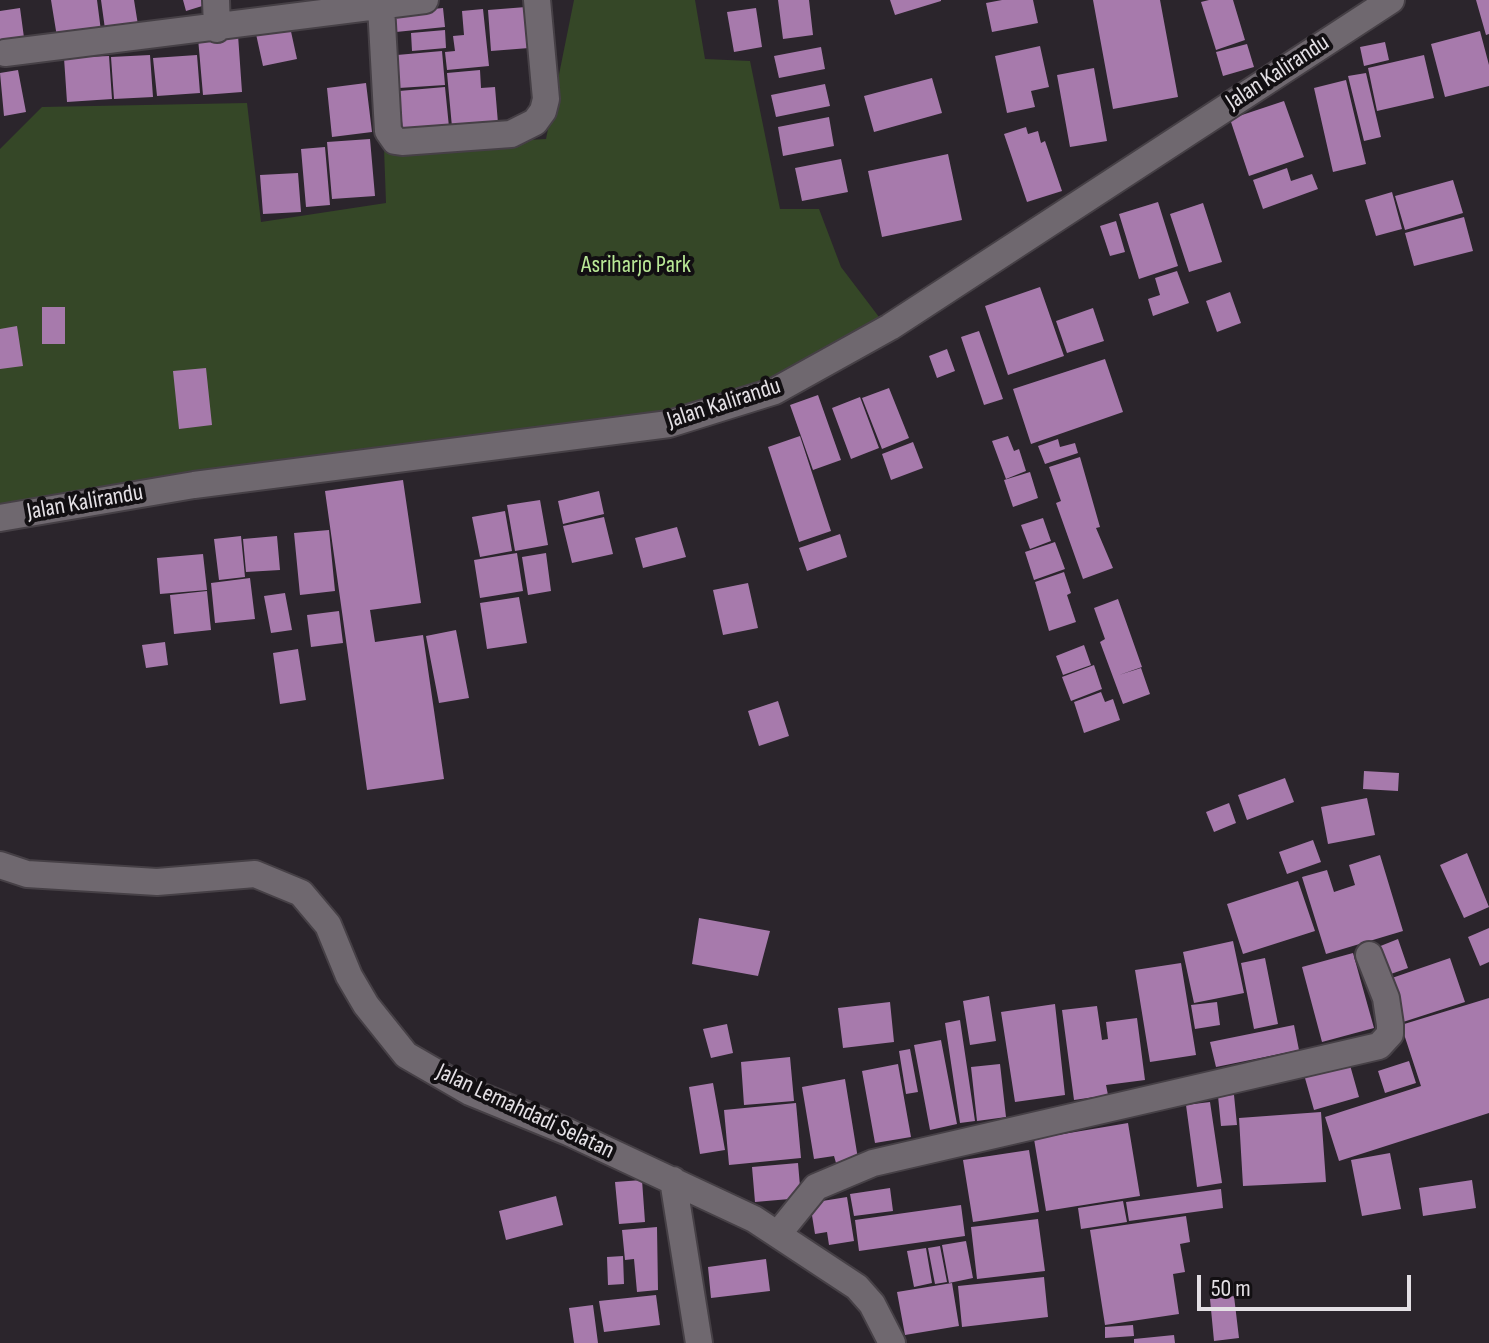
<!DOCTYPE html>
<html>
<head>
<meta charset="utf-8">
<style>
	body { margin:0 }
	#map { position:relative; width:1489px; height:1343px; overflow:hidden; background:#2b252c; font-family:"Sofia Sans Condensed",sans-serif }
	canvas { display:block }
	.scale { position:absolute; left:1197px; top:1275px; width:214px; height:36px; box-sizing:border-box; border:4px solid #e4e0e5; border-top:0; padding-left:10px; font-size:24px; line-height:28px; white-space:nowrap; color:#e4e0e5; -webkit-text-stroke:6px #120f12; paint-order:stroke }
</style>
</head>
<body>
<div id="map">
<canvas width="1489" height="1343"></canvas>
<div class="scale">50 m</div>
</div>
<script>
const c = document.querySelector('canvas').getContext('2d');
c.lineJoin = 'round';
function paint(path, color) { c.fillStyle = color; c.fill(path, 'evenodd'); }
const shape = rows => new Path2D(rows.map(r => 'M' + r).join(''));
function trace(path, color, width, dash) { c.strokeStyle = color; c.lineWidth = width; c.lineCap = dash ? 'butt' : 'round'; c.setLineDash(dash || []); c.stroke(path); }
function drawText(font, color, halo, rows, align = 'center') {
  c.font = font + ' "Sofia Sans Condensed",sans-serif'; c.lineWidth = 8; c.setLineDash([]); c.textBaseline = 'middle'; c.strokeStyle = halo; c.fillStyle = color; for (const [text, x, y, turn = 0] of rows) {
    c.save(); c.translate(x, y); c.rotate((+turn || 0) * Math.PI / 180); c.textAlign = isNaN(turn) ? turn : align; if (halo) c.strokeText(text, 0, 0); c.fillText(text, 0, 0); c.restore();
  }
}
paint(shape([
	[574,0,695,0,705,59,750,61,780,209,819,209,841,267,879,317,789,377,668,421,0,511,0,149,42,107,247,103,261,222,386,203,384,148,546,139]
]), '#354727');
paint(shape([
	[51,0,97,0,101,31,57,37],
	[101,0,134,0,138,25,105,29],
	[183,0,211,0,212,3,186,11],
	[778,0,809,0,813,35,783,39],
	[890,0,941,0,941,1,895,15],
	[1002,0,1033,0,1038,23,992,32,986,3],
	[1093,0,1160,0,1178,97,1113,109],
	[1209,0,1233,0,1245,40,1216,50,1201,2],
	[1476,0,1489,0,1489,34,1486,35],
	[526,7,529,48,491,51,488,10],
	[20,8,25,45,0,49,0,11],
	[443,8,445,27,396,32,394,13],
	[756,8,762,47,734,52,727,12],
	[483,9,489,66,447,70,445,52,455,51,453,36,464,35,462,11],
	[290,27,297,59,263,66,256,34],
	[445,30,446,48,412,51,411,33],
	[1480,31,1489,65,1489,86,1445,97,1431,44],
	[238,35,242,92,203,95,198,38],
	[1385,42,1389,60,1364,66,1360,47],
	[1247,44,1254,67,1223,76,1216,52],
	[1040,46,1049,87,1031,91,1035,107,1007,113,995,56],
	[821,47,825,69,779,78,774,56],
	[442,51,445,85,399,88,397,55],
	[150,55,153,97,114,99,111,57],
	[197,55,200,93,157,96,153,58],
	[1424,55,1434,98,1377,111,1368,68],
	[109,56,112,99,67,102,64,58],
	[1094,68,1107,141,1070,147,1057,75],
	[18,70,26,112,4,116,0,73],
	[480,70,481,88,495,87,498,123,452,127,447,73],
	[1366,73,1381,137,1364,141,1348,76],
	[932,78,942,113,874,132,864,96],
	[1346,80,1366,164,1333,172,1314,88],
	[366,83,372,132,332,137,327,88],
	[825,84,830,106,776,117,771,95],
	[445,87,449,127,403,131,399,91],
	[1284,101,1304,157,1249,176,1230,119],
	[829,117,834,146,783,156,778,127],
	[1026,127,1028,134,1038,131,1041,143,1045,141,1062,191,1027,202,1004,134],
	[370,139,375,196,332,199,327,142],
	[325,147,330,205,306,207,301,149],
	[948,154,962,220,882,237,868,171],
	[841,159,848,192,802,201,795,168],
	[1287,168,1291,181,1312,174,1318,189,1263,209,1253,180],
	[298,173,301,212,263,214,260,175],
	[1453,180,1463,213,1405,230,1395,196],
	[1392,192,1402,229,1376,236,1365,200],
	[1158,202,1178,266,1139,279,1119,214],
	[1203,203,1222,262,1189,272,1170,214],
	[1464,217,1473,251,1414,266,1405,233],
	[1116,221,1125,252,1110,256,1100,226],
	[1177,271,1189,303,1153,316,1148,299,1160,295,1155,278],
	[1040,287,1064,356,1008,375,985,306],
	[1230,292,1241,323,1217,332,1206,301],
	[42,307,65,307,65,344,42,344],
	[1093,308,1104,341,1067,353,1056,321],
	[17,326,23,366,0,369,0,329],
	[979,331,1003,399,984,405,961,337],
	[947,349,955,371,937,378,929,356],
	[1105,359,1123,412,1031,444,1013,389],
	[206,368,212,425,179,429,173,371],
	[889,388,909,438,882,449,862,398],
	[818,395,841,460,813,470,790,405],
	[860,397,879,448,851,459,832,408],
	[800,436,831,531,799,542,768,447],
	[1008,436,1014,451,1019,449,1026,471,1006,479,992,441],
	[1058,439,1060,447,1075,443,1078,453,1045,464,1038,446],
	[913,442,923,468,891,480,882,454],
	[1080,457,1100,527,1096,528,1113,568,1083,579,1056,503,1061,501,1049,467],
	[1030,472,1038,498,1013,507,1004,480],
	[403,480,421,603,370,610,375,642,423,635,444,779,367,790,325,491],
	[599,491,604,514,563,524,558,501],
	[540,500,548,545,515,551,507,505],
	[505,511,512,551,480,557,472,517],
	[604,517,613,554,572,563,563,526],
	[1043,518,1051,541,1030,549,1021,525],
	[677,527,686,557,643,568,635,538],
	[329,530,335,591,300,595,294,533],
	[840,534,847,557,807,571,799,548],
	[241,536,245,577,219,580,214,539],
	[277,536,280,570,246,572,243,539],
	[1055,542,1065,569,1034,580,1025,552],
	[517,553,523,591,480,598,474,560],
	[546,553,551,591,528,595,522,557],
	[203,554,207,590,160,594,157,558],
	[1064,572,1071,593,1067,595,1076,622,1049,631,1035,582],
	[250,578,255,619,215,623,211,583],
	[748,583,758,628,723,635,713,590],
	[207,591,211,630,174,634,170,595],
	[285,593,292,630,271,633,264,596],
	[519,597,527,643,487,649,480,603],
	[1118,599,1142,667,1119,675,1141,668,1150,694,1123,704,1100,642,1105,639,1094,608],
	[339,611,343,643,311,647,307,615],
	[456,630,469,698,439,703,426,636],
	[165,642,168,665,146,668,142,645],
	[1084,645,1091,665,1063,675,1056,656],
	[298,649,306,700,280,704,273,653],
	[1094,665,1102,689,1071,701,1062,677],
	[1101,692,1105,702,1113,699,1120,720,1084,733,1074,702],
	[778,701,789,736,759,746,748,711],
	[1364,771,1399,773,1398,791,1363,789],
	[1285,778,1294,802,1247,820,1238,795],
	[1367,798,1375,835,1328,844,1321,807],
	[1229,803,1236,823,1214,832,1206,812],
	[1313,840,1321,862,1287,874,1279,852],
	[1467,853,1489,907,1464,918,1440,865],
	[1380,855,1403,931,1326,954,1302,877,1327,870,1334,892,1355,885,1349,865],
	[1298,881,1315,931,1243,954,1227,904],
	[699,918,770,931,758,976,692,964],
	[1489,928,1489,962,1480,966,1468,937],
	[1398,939,1408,968,1388,975,1378,947],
	[1233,941,1244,993,1194,1003,1183,952],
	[1353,953,1374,1028,1322,1042,1302,967],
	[1265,958,1278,1024,1254,1029,1241,963],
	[1450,958,1465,1002,1403,1022,1389,979],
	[1181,963,1196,1055,1150,1062,1135,970],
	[989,996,996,1041,970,1045,963,1001],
	[1489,998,1489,1113,1339,1161,1325,1117,1421,1086,1401,1025],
	[890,1002,894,1042,843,1048,838,1008],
	[1217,1002,1220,1025,1195,1029,1191,1005],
	[1055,1004,1065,1095,1015,1102,1001,1012],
	[1097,1006,1102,1040,1108,1039,1106,1022,1137,1018,1145,1080,1106,1085,1108,1095,1074,1100,1062,1010],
	[960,1020,975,1121,960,1123,945,1023],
	[727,1024,733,1053,711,1058,703,1029],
	[1294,1025,1299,1050,1216,1067,1210,1042],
	[941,1040,957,1124,930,1130,914,1045],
	[910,1049,918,1092,906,1094,899,1051],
	[790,1057,794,1101,744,1105,741,1062],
	[1348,1058,1359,1097,1314,1110,1303,1071],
	[1409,1061,1416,1083,1385,1093,1378,1071],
	[898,1064,911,1137,875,1143,862,1071],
	[1000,1064,1006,1117,977,1121,971,1067],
	[845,1079,858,1159,836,1163,834,1156,814,1159,802,1087],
	[713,1083,725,1150,700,1154,689,1087],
	[1234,1095,1237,1125,1221,1126,1218,1096],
	[1210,1102,1222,1183,1197,1187,1186,1105],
	[796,1103,801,1158,729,1165,724,1110],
	[1321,1112,1326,1182,1243,1186,1239,1118],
	[1128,1123,1140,1196,1046,1211,1034,1139],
	[1029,1150,1039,1212,973,1222,963,1160],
	[1390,1153,1401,1209,1362,1216,1351,1160],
	[798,1163,801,1198,755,1202,752,1167],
	[642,1180,645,1222,619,1224,615,1182],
	[1472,1180,1476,1208,1423,1216,1419,1188],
	[890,1188,893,1211,854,1216,850,1194],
	[1221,1189,1223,1208,1129,1221,1126,1202],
	[556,1196,563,1225,506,1240,499,1211],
	[847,1197,854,1241,829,1245,827,1232,815,1234,810,1203],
	[1123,1201,1127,1222,1081,1229,1078,1208],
	[961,1205,965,1236,859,1251,855,1220],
	[1186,1216,1190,1242,1180,1244,1185,1272,1173,1274,1179,1314,1105,1325,1090,1230],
	[1038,1219,1045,1271,977,1279,971,1227],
	[657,1227,658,1290,637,1292,634,1259,625,1260,622,1230],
	[966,1241,973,1278,949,1283,942,1245],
	[940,1246,947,1282,935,1284,928,1248],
	[926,1248,932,1283,914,1287,907,1251],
	[623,1256,624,1284,608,1285,607,1257],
	[766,1259,770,1291,711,1298,708,1267],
	[1044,1277,1048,1317,962,1327,958,1286],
	[952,1283,959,1326,905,1335,897,1292],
	[656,1295,660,1325,604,1332,599,1301],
	[1234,1296,1239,1338,1214,1341,1210,1299],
	[593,1305,598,1343,574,1343,569,1308],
	[1133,1325,1134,1336,1105,1338,1105,1327],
	[1174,1335,1175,1343,1134,1343,1134,1339]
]), '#a77aac');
const street = shape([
	[216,0,217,29],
	[381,6,388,131,395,141,402,142,511,134,535,122,543,111,546,99,537,0],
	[5,53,425,0],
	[0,518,194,485,669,424,775,391,890,327,1391,0],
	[0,865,27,874,157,882,255,874,301,893,328,925,349,976,366,1005,406,1055,470,1092,568,1132,754,1219,857,1287,872,1304,892,1343],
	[673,1180,699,1343],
	[778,1234,816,1187,873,1163,1379,1046,1390,1034,1390,1025,1386,998,1369,955]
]);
trace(street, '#464046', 30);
trace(street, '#6f686f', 26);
drawText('24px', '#e4e0e5', '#120f12', [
	["Jalan Kalirandu",1278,73,-33],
	["Jalan Kalirandu",724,404,-18],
	["Jalan Kalirandu",85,503,-10],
	["Jalan Lemahdadi Selatan",525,1112,25]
]);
drawText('24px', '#b9e896', '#120f12', [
	["Asriharjo Park",636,266]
]);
</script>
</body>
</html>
